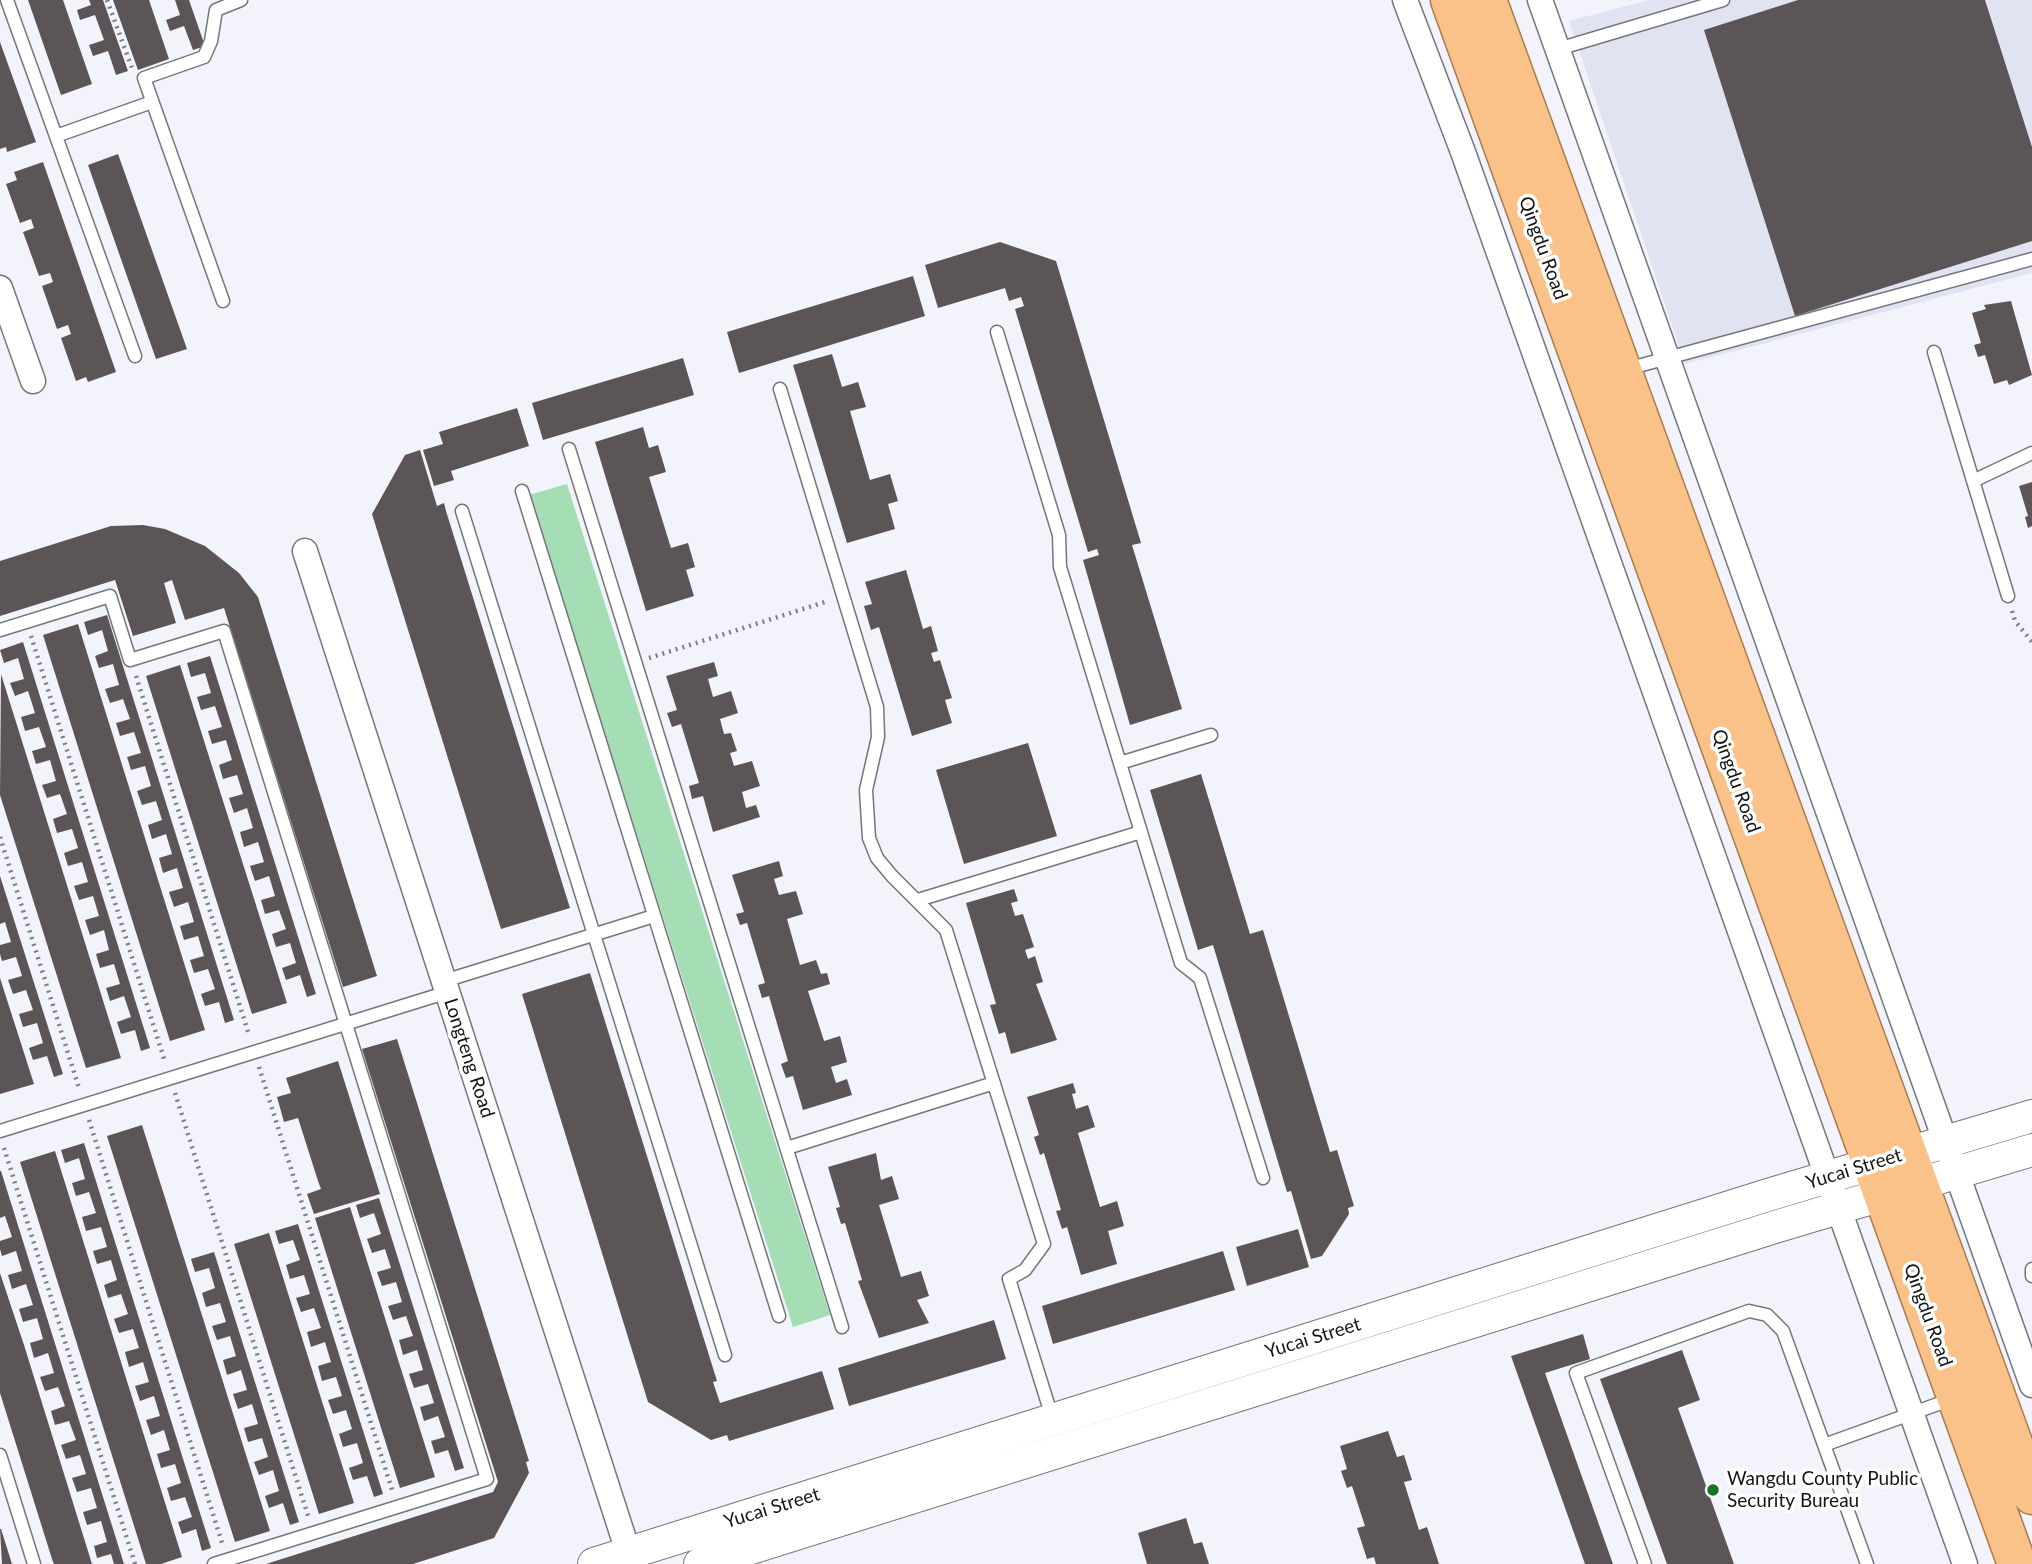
<!DOCTYPE html>
<html>
<head>
<meta charset="utf-8">
<style>
	body { margin:0 }
	canvas { display:block; background:#f2f3fb }
</style>
</head>
<body>
<canvas width="2032" height="1564"></canvas>
<script>
const c = document.querySelector('canvas').getContext('2d');
c.lineJoin = 'round';
function paint(path, color) { c.fillStyle = color; c.fill(path, 'evenodd'); }
const shape = rows => new Path2D(rows.map(r => 'M' + r).join(''));
function trace(path, color, width, dash) { c.strokeStyle = color; c.lineWidth = width; c.lineCap = dash ? 'butt' : 'round'; c.setLineDash(dash || []); c.stroke(path); }
function drawText(font, color, halo, rows, align = 'center') {
  c.font = font + ' Lato,sans-serif'; c.lineWidth = 7; c.setLineDash([]); c.textBaseline = 'middle'; c.strokeStyle = halo; c.fillStyle = color; for (const [text, x, y, turn = 0] of rows) {
    c.save(); c.translate(x, y); c.rotate((+turn || 0) * Math.PI / 180); c.textAlign = isNaN(turn) ? turn : align; if (halo) c.strokeText(text, 0, 0); c.fillText(text, 0, 0); c.restore();
  }
}
paint(shape([
	[1649,0,2032,0,2032,273,1685,364,1569,21]
]), '#e1e3f2');
paint(shape([
	[567,484,830,1315,793,1327,529,495]
]), '#a5ddb4');
paint(shape([
	[28,0,63,0,92,84,61,95],
	[89,0,103,0,128,71,116,75,108,51,93,56,89,45,104,40,95,15,80,20,77,10,91,5],
	[113,0,149,0,169,59,138,70],
	[175,0,189,0,205,46,193,50,184,26,170,31,166,20,180,15],
	[1798,0,1985,0,2032,147,2032,241,1795,316,1704,30],
	[0,42,36,142,7,152,6,147,0,149],
	[118,154,187,349,156,359,88,165],
	[43,162,116,372,88,382,86,377,76,381,61,338,71,334,68,325,57,329,42,286,53,282,50,273,39,276,23,232,34,228,31,219,20,223,6,184,17,180,14,172],
	[1000,242,1056,261,1141,543,1132,545,1182,709,1130,725,1083,560,1099,555,1097,549,1088,552,1015,309,1024,306,1021,297,1009,301,1005,288,938,308,925,265],
	[913,276,925,316,739,373,727,332],
	[2011,301,2032,375,2009,385,2007,380,1994,384,1985,355,1978,357,1974,345,1981,343,1972,313,1986,309,1984,305],
	[832,354,842,387,858,382,866,407,850,411,870,480,890,474,898,501,888,504,895,529,847,543,793,365],
	[683,358,694,395,543,440,532,403],
	[517,408,529,446,451,471,454,480,434,486,423,450,443,444,439,432],
	[643,427,649,448,658,445,666,472,649,477,671,548,688,543,695,567,686,570,694,596,646,611,595,442],
	[420,450,437,506,444,503,446,511,570,908,501,929,372,514,405,455],
	[2032,482,2032,526,2028,528,2025,517,2028,516,2019,486],
	[143,525,165,529,205,546,239,573,258,597,377,976,343,987,224,608,185,620,172,580,164,583,176,623,133,636,115,580,0,616,0,561,111,526],
	[906,570,923,629,931,626,938,651,931,653,934,662,940,660,952,698,945,700,952,723,912,736,879,627,871,630,864,606,872,604,865,582],
	[107,615,234,1020,225,1023,219,1002,205,1006,201,994,215,989,208,969,194,973,190,960,204,956,198,936,184,940,180,926,194,922,188,902,174,907,169,892,183,888,177,868,163,873,159,858,172,854,166,834,152,839,148,825,162,820,156,801,142,805,137,791,151,786,145,766,131,770,127,757,141,753,134,732,120,736,116,723,130,719,123,699,110,703,105,689,119,685,113,664,99,668,95,656,108,651,102,630,88,635,84,622],
	[78,624,205,1030,170,1041,43,635],
	[23,642,150,1048,141,1051,135,1030,121,1034,117,1022,131,1017,124,996,110,1001,106,988,120,984,114,964,100,968,96,954,109,950,104,930,90,935,85,920,99,916,93,896,79,900,74,886,88,882,82,862,68,866,64,853,78,848,72,829,57,833,53,819,67,814,60,794,47,798,42,785,56,781,50,760,36,764,32,751,46,747,39,727,25,731,21,717,35,713,28,691,15,696,10,683,24,679,18,658,4,663,0,650],
	[210,656,316,994,307,997,300,975,286,980,282,968,296,963,290,943,276,947,272,934,286,929,279,910,265,914,261,900,275,896,269,876,255,881,250,866,264,862,258,842,244,847,240,832,253,828,247,808,234,813,229,798,243,794,237,775,223,779,219,765,232,760,226,740,212,744,208,731,222,727,215,706,201,710,197,697,211,693,205,673,191,677,187,663],
	[714,662,718,676,708,679,713,697,731,691,738,713,720,719,724,734,731,733,737,751,730,753,734,766,752,761,760,786,742,792,746,808,756,805,760,817,713,832,703,796,692,799,689,786,699,783,681,724,672,727,667,713,677,710,666,676],
	[180,665,287,1003,252,1014,146,676],
	[1,674,121,1058,86,1068,0,795],
	[1028,743,1057,836,964,864,936,770],
	[1201,774,1250,934,1263,930,1330,1152,1337,1150,1354,1206,1348,1208,1349,1214,1322,1256,1311,1259,1291,1191,1287,1192,1213,945,1198,950,1150,790],
	[779,861,783,876,774,879,779,895,796,891,803,914,787,919,800,965,816,960,821,974,827,973,830,984,808,991,824,1041,840,1036,847,1062,831,1067,836,1083,847,1079,852,1095,803,1110,793,1076,786,1078,781,1064,788,1061,769,996,762,998,758,985,765,983,747,923,740,925,736,914,744,912,732,875],
	[0,876,63,1074,54,1077,47,1056,33,1060,29,1048,43,1043,37,1023,23,1027,19,1014,33,1010,26,990,13,994,8,980,22,976,16,957,2,961,0,954,0,945,11,942,5,922,0,924],
	[1014,889,1018,901,1011,903,1015,916,1023,914,1034,947,1025,950,1028,959,1035,956,1043,982,1036,984,1057,1040,1011,1054,1005,1032,999,1034,990,1005,996,1004,966,903],
	[590,973,717,1381,713,1382,720,1403,822,1371,834,1409,729,1441,727,1435,711,1440,648,1402,522,994],
	[0,978,34,1084,0,1094],
	[397,1039,529,1461,526,1462,529,1473,494,1538,413,1564,266,1564,493,1492,498,1482,362,1049],
	[338,1061,380,1194,314,1214,307,1194,321,1189,318,1181,298,1118,284,1122,277,1097,291,1093,286,1078],
	[1073,1083,1076,1093,1072,1094,1076,1109,1088,1105,1095,1127,1078,1133,1100,1207,1117,1201,1124,1226,1108,1231,1117,1264,1081,1275,1067,1227,1062,1229,1056,1211,1061,1210,1044,1153,1040,1155,1034,1137,1039,1135,1027,1097],
	[142,1125,270,1531,235,1542,107,1136],
	[84,1143,211,1548,202,1551,196,1529,182,1534,178,1522,192,1517,185,1497,171,1501,167,1488,181,1483,175,1464,161,1468,157,1454,170,1450,164,1430,151,1435,146,1420,160,1416,154,1396,140,1401,135,1386,149,1382,143,1362,129,1367,125,1352,139,1348,133,1329,119,1333,114,1319,128,1314,121,1294,108,1298,104,1285,117,1280,111,1260,97,1264,93,1251,107,1247,101,1227,86,1231,82,1217,96,1213,89,1192,76,1196,72,1183,85,1179,79,1158,65,1163,61,1150],
	[55,1151,182,1557,161,1564,146,1564,20,1162],
	[876,1153,881,1180,892,1176,899,1199,879,1205,901,1277,921,1271,929,1296,917,1300,929,1323,879,1338,858,1281,862,1280,845,1223,841,1224,836,1208,840,1207,828,1167],
	[0,1171,1,1171,124,1564,114,1564,111,1554,97,1558,94,1546,107,1542,101,1521,87,1525,83,1512,97,1508,91,1488,77,1492,72,1478,86,1474,80,1455,66,1459,61,1445,76,1440,69,1421,55,1425,51,1411,65,1406,58,1387,45,1391,40,1377,54,1373,48,1353,34,1358,30,1343,43,1339,37,1318,23,1322,19,1309,33,1305,26,1284,12,1289,8,1275,22,1271,16,1251,2,1256,0,1249,0,1241,12,1237,5,1216,0,1218],
	[379,1198,464,1468,455,1471,448,1450,435,1454,431,1441,445,1437,438,1416,424,1421,420,1407,434,1403,428,1384,414,1388,409,1374,423,1370,417,1350,403,1355,399,1340,413,1336,406,1316,393,1320,388,1306,402,1302,396,1282,382,1286,377,1272,391,1268,385,1249,372,1253,367,1239,381,1234,374,1213,360,1218,356,1205],
	[350,1207,435,1477,400,1488,315,1218],
	[298,1224,383,1494,374,1497,367,1476,353,1480,349,1468,363,1463,357,1443,343,1447,339,1434,352,1429,346,1410,333,1414,328,1400,342,1396,336,1377,322,1381,318,1366,331,1362,325,1342,311,1347,307,1332,321,1328,314,1308,301,1312,296,1298,310,1294,304,1275,290,1279,286,1265,300,1260,293,1240,279,1244,275,1231],
	[1298,1229,1309,1267,1247,1286,1236,1247],
	[269,1233,354,1503,319,1514,234,1244],
	[1223,1251,1235,1290,1053,1344,1042,1306],
	[214,1252,299,1522,290,1525,283,1503,269,1508,265,1496,279,1491,273,1470,259,1475,254,1462,268,1457,262,1438,248,1442,244,1428,258,1424,252,1404,238,1409,233,1394,247,1390,241,1370,227,1375,223,1360,236,1356,230,1336,217,1340,212,1326,226,1322,220,1303,206,1307,202,1293,215,1288,209,1268,195,1272,191,1259],
	[0,1273,24,1345,92,1564,54,1564,52,1559,0,1393],
	[994,1320,1006,1359,849,1406,838,1368],
	[1583,1334,1590,1359,1545,1373,1613,1564,1585,1564,1511,1356],
	[1682,1350,1700,1400,1678,1408,1734,1564,1667,1564,1600,1379],
	[1388,1431,1397,1457,1404,1455,1412,1480,1404,1482,1419,1530,1427,1527,1439,1564,1376,1564,1374,1557,1367,1559,1357,1528,1365,1526,1352,1486,1347,1488,1341,1471,1347,1469,1340,1446],
	[1186,1518,1194,1544,1202,1542,1209,1564,1147,1564,1138,1533],
	[0,1529,1,1529,12,1564,2,1564]
]), '#5c5557');
const service = shape([
	[7,0,135,356],
	[1558,49,1723,0],
	[56,136,152,102],
	[223,301,144,78,204,57,211,41,216,10,241,0],
	[997,332,1059,535,1060,567,1181,963,1200,978,1263,1178],
	[1934,352,2008,596],
	[1627,369,2032,259],
	[780,389,877,707,878,737,866,790,869,838,877,858,892,876,946,930,1044,1244,1025,1270,1009,1279,1053,1420],
	[569,449,842,1327],
	[1973,481,2032,453],
	[522,491,779,1316],
	[462,511,725,1355],
	[0,630,110,596,130,660,224,631,487,1479,214,1564],
	[1120,763,1211,735],
	[918,900,1141,832],
	[444,981,654,916],
	[0,1131,448,992],
	[787,1148,994,1083],
	[2032,1269,2032,1276],
	[1824,1445,1952,1399],
	[0,1455,34,1564],
	[1645,1564,1576,1373,1749,1311,1767,1315,1783,1331,1867,1564]
]);
const minor = shape([
	[1405,0,1463,152,1965,1564],
	[1540,0,2032,1385],
	[0,288,33,381],
	[305,551,632,1564]
]);
const tertiary = shape([
	[594,1564,1768,1195,2032,1116],
	[700,1564,1778,1226,2032,1150]
]);
const trunk = shape([
	[1450,0,2017,1564],
	[1487,0,2032,1495]
]);
trace(service, '#75767d', 15);
trace(minor, '#75767d', 27);
trace(tertiary, '#75767d', 34);
trace(trunk, '#a87b4d', 41);
trace(shape([
	[107,0,132,68],
	[2012,611,2015,621,2032,642],
	[31,636,165,1062],
	[649,658,828,601],
	[136,676,249,1035],
	[0,837,79,1088],
	[259,1067,393,1493],
	[175,1093,309,1519],
	[89,1120,223,1546],
	[4,1148,135,1564]
]), '#7e7f84', 4.5, [2, 5]);
trace(service, '#fff', 12);
trace(minor, '#fff', 24);
trace(tertiary, '#fff', 32);
trace(trunk, '#fac288', 38);
for (const [x, y, r, color] of [
	[1713,1490,7,"#137526"]
]) { const dot = new Path2D(); dot.arc(x, y, r, 0, 2 * Math.PI); c.fillStyle = color; c.fill(dot); trace(dot, '#fff', 2.5); }
drawText('19px', '#131416', '#fff', [
	["Qingdu Road",1543,248,70],
	["Qingdu Road",1736,781,70],
	["Longteng Road",469,1058,72],
	["Yucai Street",1854,1169,-17],
	["Qingdu Road",1928,1315,70],
	["Yucai Street",1313,1338,-17],
	["Yucai Street",772,1508,-17]
]);
drawText('19px', '#131416', '#fff', [
	["Wangdu County Public",1727,1479],
	["Security Bureau",1727,1501]
], 'left');
</script>
</body>
</html>
